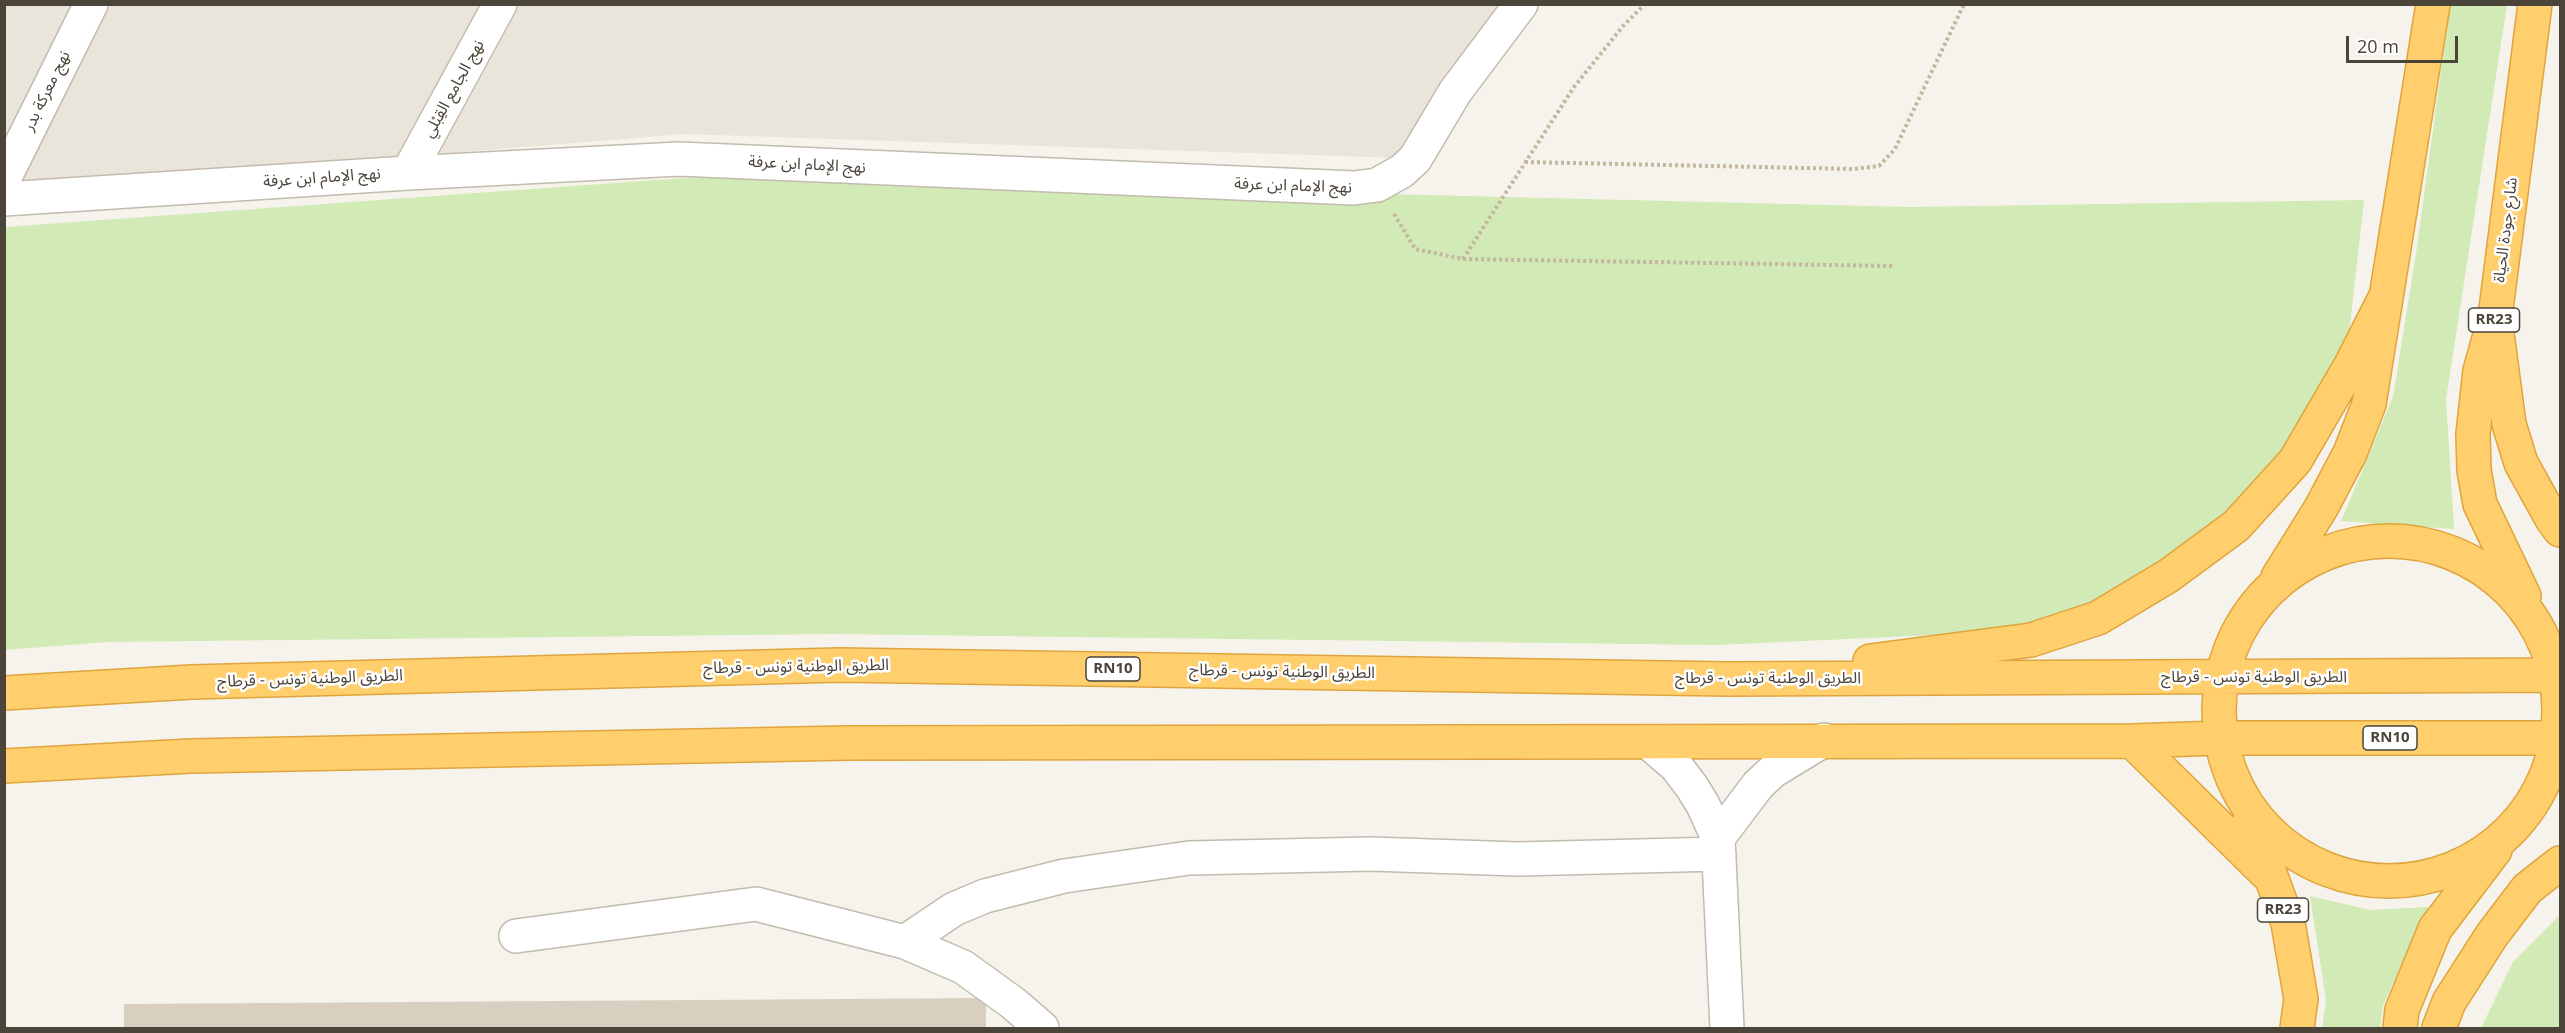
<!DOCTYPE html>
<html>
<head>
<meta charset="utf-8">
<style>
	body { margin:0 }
	#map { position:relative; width:2565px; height:1033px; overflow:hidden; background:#f6f3ec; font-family:"Open Sans",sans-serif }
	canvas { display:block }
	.frame { position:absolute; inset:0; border:6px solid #4b4439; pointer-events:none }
	.scale { position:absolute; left:2346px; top:36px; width:112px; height:27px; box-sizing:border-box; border:3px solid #4b4439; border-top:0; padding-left:8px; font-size:18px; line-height:21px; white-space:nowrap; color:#4b4439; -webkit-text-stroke:4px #fff; paint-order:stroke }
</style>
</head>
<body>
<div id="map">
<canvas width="2565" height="1033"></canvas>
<div class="frame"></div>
<div class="scale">20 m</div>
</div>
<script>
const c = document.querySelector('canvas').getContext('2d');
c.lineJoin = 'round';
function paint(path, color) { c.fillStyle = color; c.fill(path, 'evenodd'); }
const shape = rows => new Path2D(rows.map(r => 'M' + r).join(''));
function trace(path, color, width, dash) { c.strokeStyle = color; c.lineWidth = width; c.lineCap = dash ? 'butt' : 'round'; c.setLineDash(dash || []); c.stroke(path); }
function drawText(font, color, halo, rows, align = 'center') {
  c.font = font + ' "Open Sans","Noto Sans Arabic",sans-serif'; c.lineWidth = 5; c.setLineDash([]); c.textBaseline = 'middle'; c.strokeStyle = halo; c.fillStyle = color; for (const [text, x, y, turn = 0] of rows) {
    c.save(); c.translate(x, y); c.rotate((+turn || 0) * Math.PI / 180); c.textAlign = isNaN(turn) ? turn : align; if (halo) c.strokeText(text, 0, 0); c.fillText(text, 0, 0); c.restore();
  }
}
paint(shape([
	[5,5,1506,5,1399,158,684,134,5,189]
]), '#eae5da');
paint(shape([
	[2450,5,2507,5,2446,399,2454,529,2341,521,2393,397,2417,247],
	[698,177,1910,207,2364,200,2348,342,2285,459,2167,576,2023,631,1716,645,833,634,106,642,5,650,5,227],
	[2310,896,2370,910,2428,907,2383,1005,2380,1028,2322,1028,2326,1000],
	[2560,915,2560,1028,2481,1028,2513,962]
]), '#d2eab5');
paint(shape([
	[986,998,986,1028,124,1028,124,1004]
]), '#d8cfc1');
const street = shape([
	[408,173,500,4],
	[4,179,91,4],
	[4,199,408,173,679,159,1354,188,1377,185,1402,171,1415,159,1455,92,1521,4],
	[1648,742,1676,766,1692,787,1703,805,1718,838,1727,1028],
	[1718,838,1758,785,1773,771,1824,740],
	[516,936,756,904,905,942,963,967,1013,1003,1042,1028],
	[905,942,954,909,985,896,1064,876,1189,858,1371,854,1518,859,1719,854]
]);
const highway = shape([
	[2496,326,2509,424,2521,463,2552,519,2560,530],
	'2219 711a170 170 0 1 1 340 0a170 170 0 1 1-340 0Z',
	[2278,577,2321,508,2350,453,2369,404,2433,4],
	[2524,596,2480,504,2474,470,2473,434,2480,371,2495,317,2535,4],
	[1870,661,2031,640,2098,618,2168,576,2236,526,2295,461,2351,365,2385,298],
	[4,693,192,682,839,665,1727,679,2560,675],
	[2132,741,2266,873],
	[4,766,191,756,848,743,2132,741,2220,738,2560,738],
	[2250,819,2288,923,2301,999,2297,1028],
	[2400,1028,2402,1010,2435,929,2495,850],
	[2439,1028,2449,1002,2492,935,2527,889,2560,863]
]);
trace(street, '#c2bbae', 36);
trace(highway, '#e0a43c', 36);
trace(shape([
	[1525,162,1853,169,1879,166,1895,149,1964,4],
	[1394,214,1415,249,1463,259,1894,266],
	[1463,259,1574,87,1624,25,1645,4]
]), '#c4b79f', 4, [3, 3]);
trace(street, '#fff', 33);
trace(highway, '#ffcf6e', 33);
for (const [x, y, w] of [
	[2494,320,51],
	[1113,669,54],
	[2390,738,54],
	[2283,910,51]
]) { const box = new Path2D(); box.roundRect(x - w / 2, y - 12, w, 24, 4.5); c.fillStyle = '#fff'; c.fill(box); trace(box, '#4b4439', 1.5); }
drawText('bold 15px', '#4b4439', null, [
	["RR23",2494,320],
	["RN10",1113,669],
	["RN10",2390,738],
	["RR23",2283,910]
]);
drawText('16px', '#4b4439', '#fff', [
	["نهج الجامع القِبْلي",454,89,-61],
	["نهج معركة بدر",47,91,-64],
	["نهج الإمام ابن عرفة",807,165,3],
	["نهج الإمام ابن عرفة",322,178,-4],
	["نهج الإمام ابن عرفة",1293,186,2],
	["شارع جودة الحياة",2506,230,-83],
	["الطريق الوطنية تونس - قرطاج",796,667,-1],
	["الطريق الوطنية تونس - قرطاج",1282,672,1],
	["الطريق الوطنية تونس - قرطاج",2254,677],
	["الطريق الوطنية تونس - قرطاج",1768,678],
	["الطريق الوطنية تونس - قرطاج",310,679,-2]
]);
</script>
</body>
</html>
